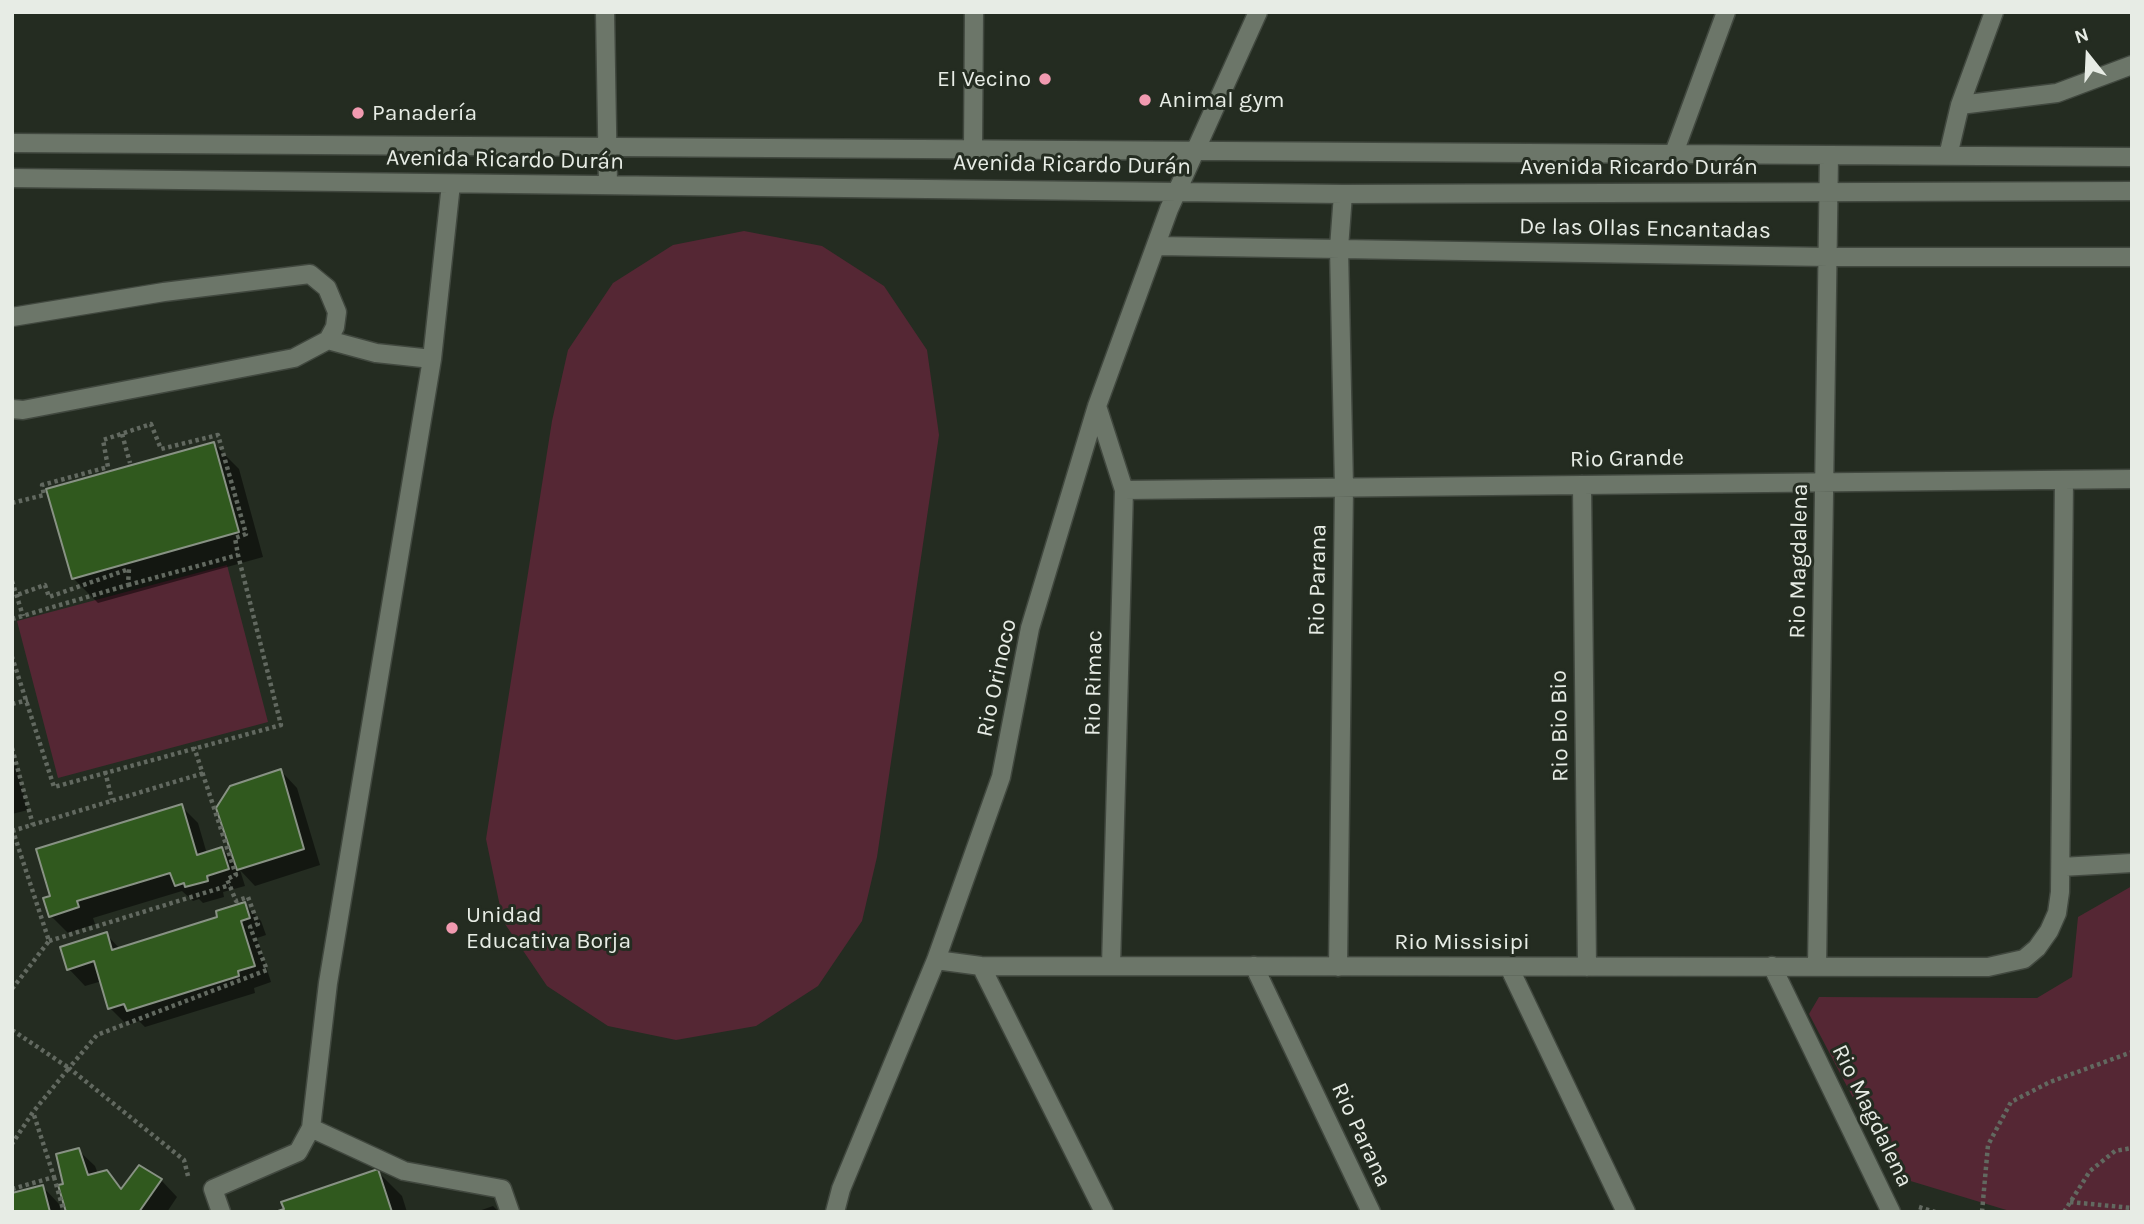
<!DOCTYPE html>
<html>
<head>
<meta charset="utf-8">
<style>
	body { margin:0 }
	#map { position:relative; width:2144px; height:1224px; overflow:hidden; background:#242c21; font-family:Karla,sans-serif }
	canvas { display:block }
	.frame { position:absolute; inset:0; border:14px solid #e7ece5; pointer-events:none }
	.north { position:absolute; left:2053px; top:21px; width:70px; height:70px; -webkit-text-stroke:5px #242c21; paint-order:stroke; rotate:342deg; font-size:19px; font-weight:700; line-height:28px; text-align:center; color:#e7ece5 }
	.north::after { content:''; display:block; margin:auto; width:24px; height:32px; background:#e7ece5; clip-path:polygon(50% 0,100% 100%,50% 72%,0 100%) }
</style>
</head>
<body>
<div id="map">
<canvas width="2144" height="1224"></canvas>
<div class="frame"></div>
<div class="north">N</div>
</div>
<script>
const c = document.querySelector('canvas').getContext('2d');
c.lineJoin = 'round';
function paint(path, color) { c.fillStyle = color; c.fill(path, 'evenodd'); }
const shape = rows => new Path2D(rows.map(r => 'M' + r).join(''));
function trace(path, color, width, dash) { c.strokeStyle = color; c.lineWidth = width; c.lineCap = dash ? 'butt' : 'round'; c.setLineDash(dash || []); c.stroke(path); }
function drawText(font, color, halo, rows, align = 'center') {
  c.font = font + ' Karla,sans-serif'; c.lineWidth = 6; c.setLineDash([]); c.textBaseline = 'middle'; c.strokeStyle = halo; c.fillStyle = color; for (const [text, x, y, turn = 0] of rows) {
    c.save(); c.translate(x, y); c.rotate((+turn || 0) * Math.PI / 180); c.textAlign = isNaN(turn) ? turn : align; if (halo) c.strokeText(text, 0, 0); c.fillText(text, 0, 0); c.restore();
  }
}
paint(shape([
	[744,231,822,246,884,286,927,350,939,435,877,857,862,921,818,986,756,1026,676,1040,608,1026,547,986,503,921,486,839,552,421,568,350,613,283,673,245],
	[227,565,268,722,58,778,17,621],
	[2132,886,2132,1212,2013,1212,1894,1176,1809,1014,1819,997,2037,998,2072,977,2078,917]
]), '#552734');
paint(shape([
	[214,444,239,469,263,557,98,603,73,578],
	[12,749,28,810,12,814],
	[281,771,297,788,320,865,255,886,240,870,245,886,223,892,224,897,203,903,199,899,193,901,182,891,93,918,95,924,68,933,51,916,181,806,198,823,207,854,222,849,237,864],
	[244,904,261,921,266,935,257,938,271,982,254,988,255,993,145,1027,139,1021,127,1025,110,1008,102,981,85,986,69,969,106,934,120,949,219,919],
	[78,1150,95,1166,98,1174,106,1172,123,1189,161,1180,177,1197,167,1212,70,1212,65,1185],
	[377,1171,402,1196,407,1212,280,1212],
	[43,1187,59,1204,61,1212,12,1212],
	[493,1206,499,1212,476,1212]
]), '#0007');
const building = shape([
	[214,442,239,532,72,579,46,489,214,442],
	[281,769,304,849,237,870,216,808,230,786,281,769],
	[182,804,197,855,222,847,229,869,207,876,208,881,185,887,184,883,175,886,170,873,77,901,79,907,49,917,43,898,50,896,36,849,182,804],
	[245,902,250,918,241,921,255,966,238,971,239,976,127,1011,124,1004,108,1009,94,961,67,970,60,947,107,932,112,950,217,917,216,911,245,902],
	[79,1148,88,1175,107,1170,121,1189,139,1165,162,1179,139,1212,66,1212,58,1185,63,1184,56,1154,79,1148],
	[378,1169,392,1212,275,1212,284,1209,281,1202,378,1169],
	[43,1185,50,1212,12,1212,12,1193,43,1185]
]);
paint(building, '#30591e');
trace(building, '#889284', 2);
const minor = shape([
	[605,12,608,185],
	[1960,105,2057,93,2132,65],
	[12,143,2132,157],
	[973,148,974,12],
	[1674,153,1726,12],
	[1948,156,1960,105,1994,12],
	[12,178,1343,194,2132,191],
	[1157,246,1828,257,2132,257],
	[12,317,164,292,310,274,327,288,337,312,335,327,328,340,294,358,23,410,12,409],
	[328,340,376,353,432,359],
	[1097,406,1124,490,1111,966],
	[1582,485,1587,967],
	[1124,490,2132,479],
	[2061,867,2132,863],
	[936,960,981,966,1988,967,2024,959,2037,948,2049,931,2057,913,2060,892,2064,480],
	[981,966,1104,1212],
	[1254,966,1371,1212],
	[1772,966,1891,1212],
	[1338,967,1344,487,1339,248,1343,194],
	[1509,967,1626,1212],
	[1817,967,1829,156],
	[311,1128,404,1171,502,1189,510,1212],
	[221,1212,213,1189,298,1152,311,1128,328,983,432,359,451,184],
	[835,1212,841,1189,936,960,1001,777,1030,628,1097,406,1169,209,1258,12]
]);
trace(minor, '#41483f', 21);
trace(shape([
	[122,434,130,463],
	[12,503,44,495,42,485,108,467,103,440,151,424,161,449,218,435,246,534,235,538,238,555,281,725,54,787,12,657],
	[12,581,23,616],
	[128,585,238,555],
	[12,619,128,585,129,569,49,597,45,585,17,595],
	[12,704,28,700],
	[12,748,33,825],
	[105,771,112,800],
	[12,831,204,773],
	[49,941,230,885],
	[12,989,49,941,13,831],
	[12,1030,69,1068,33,1112,12,1144],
	[188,1176,184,1160,69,1068,97,1035,267,970,250,927,258,924,248,897,236,901,227,879,236,875,194,747],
	[54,1177,64,1212],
	[12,1189,54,1177,33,1112],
	[2070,1202,2132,1208],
	[1919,1207,1935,1212],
	[1982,1212,1988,1145,2011,1102,2050,1082,2132,1052],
	[2064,1212,2090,1171,2115,1151,2132,1148]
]), '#626960', 4.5, [3.5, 3.5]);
trace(minor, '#6c7669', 18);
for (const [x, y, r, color] of [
	[1045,79,7,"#f19ab0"],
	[1145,100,7,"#f19ab0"],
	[358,113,7,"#f19ab0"],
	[452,928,7,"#f19ab0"]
]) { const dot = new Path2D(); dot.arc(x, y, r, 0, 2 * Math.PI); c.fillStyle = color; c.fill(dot); trace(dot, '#242c21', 2.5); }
drawText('23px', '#e7ece5', '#242c21', [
	["El Vecino",1031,79,"right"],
	["Animal gym",1159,100],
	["Panadería",372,113],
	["Unidad",466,915],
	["Educativa Borja",466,941]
], 'left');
drawText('23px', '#e7ece5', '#242c21', [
	["Avenida Ricardo Durán",505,160,1],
	["Avenida Ricardo Durán",1072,165,1],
	["Avenida Ricardo Durán",1639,167],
	["De las Ollas Encantadas",1645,229,1],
	["Rio Grande",1627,459,-1],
	["Rio Magdalena",1799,561,-89],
	["Rio Parana",1318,580,-89],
	["Rio Orinoco",997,678,-78],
	["Rio Rimac",1094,683,-89],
	["Rio Bio Bio",1560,726,-91],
	["Rio Missisipi",1462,942],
	["Rio Magdalena",1872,1116,64],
	["Rio Parana",1361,1135,65]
]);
</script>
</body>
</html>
